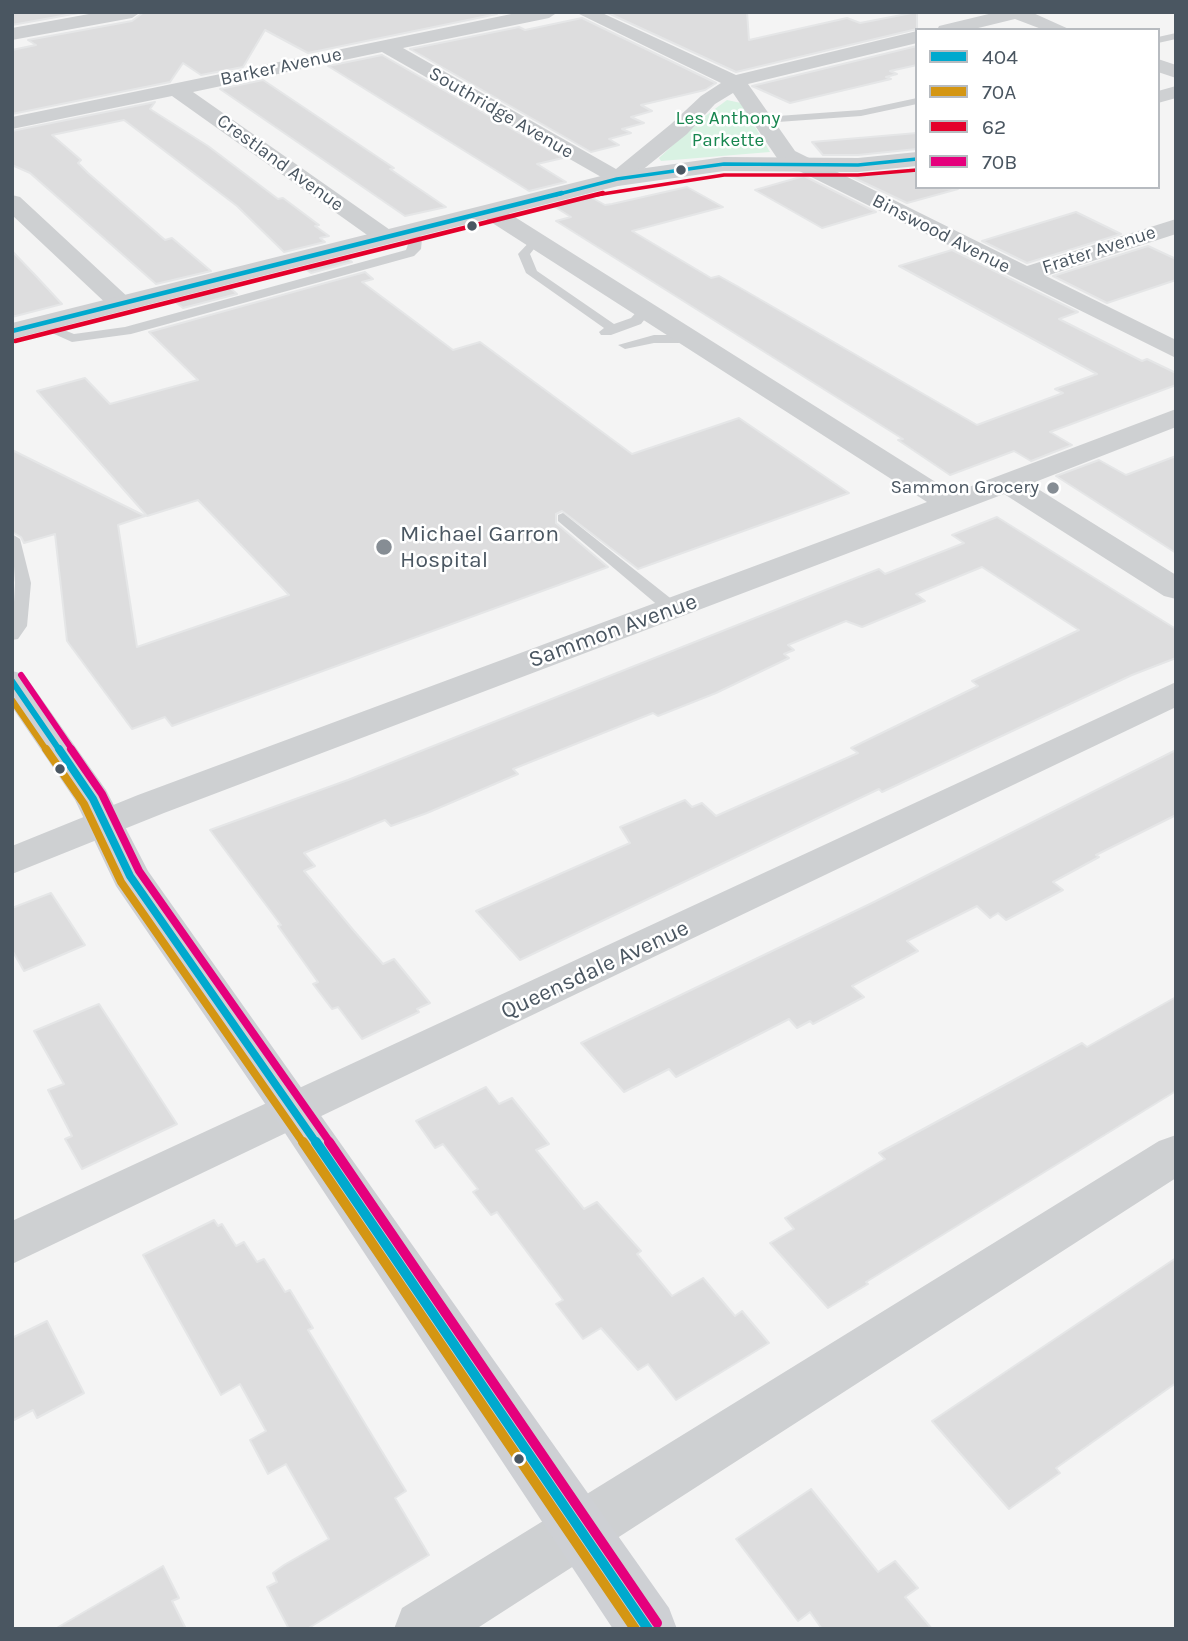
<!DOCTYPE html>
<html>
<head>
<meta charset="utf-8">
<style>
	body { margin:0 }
	#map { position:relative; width:1188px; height:1641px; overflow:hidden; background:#f4f4f4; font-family:Karla,sans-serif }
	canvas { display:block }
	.frame { position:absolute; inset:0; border:14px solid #4a5661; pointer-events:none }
	.legend { position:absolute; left:915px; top:28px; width:245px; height:161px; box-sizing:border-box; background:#fff; border:2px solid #b7bbc0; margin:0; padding:9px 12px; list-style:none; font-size:21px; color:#4a5661 }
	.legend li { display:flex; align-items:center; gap:14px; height:35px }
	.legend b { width:35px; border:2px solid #b7bbc0 }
</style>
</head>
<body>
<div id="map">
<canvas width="1188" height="1641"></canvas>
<div class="frame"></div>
<ul class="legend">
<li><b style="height:9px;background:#00a9ce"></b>404</li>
<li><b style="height:9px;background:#d49613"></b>70A</li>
<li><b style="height:9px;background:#e4002b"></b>62</li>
<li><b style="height:9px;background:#e5007d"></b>70B</li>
</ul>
</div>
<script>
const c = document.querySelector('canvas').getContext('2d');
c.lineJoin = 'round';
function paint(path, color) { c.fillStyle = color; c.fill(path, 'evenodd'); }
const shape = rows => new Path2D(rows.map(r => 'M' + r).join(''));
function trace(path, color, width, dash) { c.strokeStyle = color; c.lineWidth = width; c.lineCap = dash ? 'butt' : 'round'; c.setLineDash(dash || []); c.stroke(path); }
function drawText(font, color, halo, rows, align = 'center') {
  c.font = font + ' Karla,sans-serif'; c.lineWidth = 5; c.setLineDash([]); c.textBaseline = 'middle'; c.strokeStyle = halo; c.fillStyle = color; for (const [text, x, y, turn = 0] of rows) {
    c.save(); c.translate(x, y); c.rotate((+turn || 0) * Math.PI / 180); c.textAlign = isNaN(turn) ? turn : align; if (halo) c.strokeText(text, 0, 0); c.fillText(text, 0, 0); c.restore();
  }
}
paint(shape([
	[727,100,741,103,770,152,661,161,659,158,700,120]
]), '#d9f2e3');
const building = shape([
	[12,12,84,12,12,25,12,12],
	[144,12,494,12,497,14,308,53,265,30,243,67,201,75,183,63,170,82,12,114,12,50,36,45,28,40,132,21,144,12],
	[747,12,749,40,847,18,860,23,917,12,917,29,736,72,608,13,747,12],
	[582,18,716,83,705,90,641,105,652,111,631,117,644,123,622,129,631,133,609,139,619,145,591,152,410,49,519,27,525,30,582,18],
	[917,46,917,65,890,71,897,74,886,77,891,79,790,103,752,86,917,46],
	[382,55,563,158,537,164,566,182,529,191,328,66,382,55],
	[263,80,394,168,390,169,446,207,405,216,220,89,263,80],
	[155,102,150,109,208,146,278,199,283,198,319,225,315,226,329,236,320,238,325,242,284,252,237,206,124,120,52,135,81,160,78,163,88,173,165,240,172,238,211,271,156,284,30,173,12,165,12,131,155,102],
	[917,133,917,149,858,155,823,155,812,142,917,133],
	[917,169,917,187,958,189,907,203,848,175,917,169],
	[804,176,876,212,822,228,755,190,804,176],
	[687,187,723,207,632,231,711,278,719,276,737,286,977,425,1063,393,1055,389,1097,374,899,266,952,250,1078,312,1059,319,1142,361,1147,359,1176,373,1176,385,1050,432,1072,445,1031,461,1014,451,950,475,898,440,903,439,556,221,571,217,552,205,589,196,605,205,612,204,687,187],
	[1076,212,1121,234,1027,263,982,241,1076,212],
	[1148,246,1176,259,1176,280,1107,303,1053,276,1148,246],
	[12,251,36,276,62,304,12,317,12,251],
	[346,257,352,262,311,273,304,268,346,257],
	[365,272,373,279,362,282,453,350,480,342,632,454,739,418,849,493,638,569,562,511,556,514,556,523,608,567,172,726,165,717,132,729,67,641,55,534,24,543,21,537,12,532,12,450,145,516,118,525,137,647,289,595,198,500,147,516,37,391,85,378,110,404,198,380,149,332,365,272],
	[229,287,237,294,183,308,174,301,229,287],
	[1176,456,1176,553,1056,476,1099,460,1126,475,1176,456],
	[997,517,1176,629,1176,658,1132,675,882,792,879,789,520,960,476,911,630,843,620,827,685,800,692,807,702,803,716,816,858,753,851,748,978,686,972,681,1079,630,982,567,916,594,925,601,862,627,846,621,788,645,794,650,784,654,789,658,716,693,658,716,653,713,513,769,518,774,427,813,391,826,385,820,304,853,315,866,304,871,354,931,383,964,394,959,430,1003,417,1009,419,1012,362,1039,338,1007,332,1009,313,984,318,982,278,926,281,925,210,830,348,780,843,583,879,569,885,574,964,543,952,535,997,517],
	[1176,750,1176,815,1096,855,1099,857,1053,882,1063,890,1006,920,998,913,990,918,977,906,907,941,918,951,852,986,864,997,813,1024,810,1021,797,1028,789,1019,676,1077,669,1069,624,1092,581,1043,874,902,1176,750],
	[51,893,85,945,24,971,12,950,12,908,51,893],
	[1176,997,1176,1091,866,1282,868,1284,828,1308,770,1243,794,1229,785,1218,885,1159,879,1153,1082,1043,1087,1047,1176,997],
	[99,1004,177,1124,82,1169,65,1139,72,1136,48,1090,64,1084,34,1031,99,1004],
	[486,1087,499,1104,512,1098,549,1144,536,1150,584,1209,597,1202,641,1251,637,1254,672,1296,703,1278,735,1316,742,1311,769,1343,676,1400,648,1364,638,1370,601,1328,583,1339,556,1304,563,1300,497,1212,491,1215,473,1192,478,1189,443,1144,435,1148,416,1121,486,1087],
	[214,1220,218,1226,222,1224,236,1246,244,1242,257,1262,264,1259,285,1292,290,1290,313,1328,308,1330,406,1491,395,1498,429,1555,307,1629,289,1629,267,1587,277,1582,273,1573,284,1565,329,1539,286,1464,268,1474,250,1440,266,1431,240,1384,221,1395,143,1255,214,1220],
	[1176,1258,1176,1383,1056,1468,1060,1473,1009,1509,932,1421,1176,1258],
	[47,1321,84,1393,37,1418,33,1410,12,1421,12,1338,47,1321],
	[811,1489,878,1572,895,1561,918,1588,905,1597,932,1629,822,1629,810,1612,798,1621,736,1539,811,1489],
	[163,1566,179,1598,172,1601,186,1629,55,1629,163,1566]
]);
paint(building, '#ddddde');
trace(building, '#e5e6e7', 2);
paint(shape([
	[1176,33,1176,39,1158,43,1158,37,1176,33],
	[917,98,917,104,861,116,764,123,759,120,764,117,861,110,917,98],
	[406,228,414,228,422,239,421,249,414,256,131,334,72,342,32,324,39,320,74,334,125,327,406,250,410,239,404,231,406,228],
	[535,236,541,240,530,254,537,271,614,324,631,318,641,307,652,310,641,324,611,335,601,335,599,332,604,328,526,273,518,254,535,236],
	[654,335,691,335,698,339,691,343,654,343,625,349,618,345,654,335],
	[563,513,679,605,681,609,679,613,667,613,558,521,558,515,563,513],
	[12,534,20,539,31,583,27,626,18,639,12,640,15,583,12,534]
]), '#ced0d2');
paint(shape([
	[100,12,141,12,132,18,12,40,12,28,100,12],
	[521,12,558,12,549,18,403,48,616,169,671,124,701,96,721,83,575,12,600,12,736,75,917,31,917,43,748,84,795,151,1027,266,1176,219,1176,234,1046,276,1176,340,1176,358,779,161,733,93,715,104,687,134,625,184,617,186,382,52,193,92,393,232,397,237,393,242,385,244,377,242,172,96,12,129,12,117,521,12],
	[997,12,1031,12,1071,30,1044,30,1015,19,970,30,937,30,939,26,997,12],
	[1158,59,1176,65,1176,78,1158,72,1158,59],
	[12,195,20,197,130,299,134,304,130,309,112,309,12,215,12,195],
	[491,205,499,207,953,493,1176,409,1176,427,1030,484,1176,575,1176,599,1164,596,1004,494,164,813,12,874,12,846,138,795,927,502,483,217,479,212,483,207,491,205],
	[1176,682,1176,707,12,1264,12,1221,1176,682],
	[1176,1135,1176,1178,476,1629,394,1629,402,1608,1159,1141,1176,1135]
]), '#ced0d2');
paint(shape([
	[1176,86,1176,98,1158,103,1158,91,1176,86],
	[917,152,917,166,858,172,724,171,618,186,12,339,12,323,617,172,724,157,858,158,917,152]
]), '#ced0d2');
paint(shape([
	[12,671,24,674,106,790,148,871,669,1608,677,1629,613,1629,279,1124,116,886,75,800,12,707,12,671]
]), '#ced0d4');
trace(shape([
	[555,195,617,179,724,164,858,165,917,159]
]), '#00a9ce', 3.5);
trace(shape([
	[12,331,562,193]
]), '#00a9ce', 4.5);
trace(shape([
	[12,681,60,751]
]), '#00a9ce', 6);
trace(shape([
	[59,749,93,799,130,876,317,1144]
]), '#00a9ce', 8);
trace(shape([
	[316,1142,648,1629]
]), '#00a9ce', 10);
trace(shape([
	[12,700,47,751]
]), '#d49613', 6);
trace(shape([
	[46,749,84,804,121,882,304,1144]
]), '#d49613', 8);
trace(shape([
	[303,1142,635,1629]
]), '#d49613', 10);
trace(shape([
	[596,195,724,175,858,175,917,170]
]), '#e4002b', 3.5);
trace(shape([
	[15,341,603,193]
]), '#e4002b', 4.5);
trace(shape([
	[21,675,73,751]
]), '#e5007d', 6);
trace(shape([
	[71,749,102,794,139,871,331,1144]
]), '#e5007d', 8);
trace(shape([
	[329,1142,657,1623]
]), '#e5007d', 10);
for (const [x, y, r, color] of [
	[681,170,6,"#4a5661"],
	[472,226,6,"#4a5661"],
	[1053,488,7,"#868d94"],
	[384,547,9,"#868d94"],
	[60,769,6,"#4a5661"],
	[519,1459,6,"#4a5661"]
]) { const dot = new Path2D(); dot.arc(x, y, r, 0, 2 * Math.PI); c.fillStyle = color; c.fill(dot); trace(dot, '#fff', 2.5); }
drawText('19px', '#4a5661', '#fff', [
	["Barker Avenue",281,67,-12],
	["Southridge Avenue",501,113,30],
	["Crestland Avenue",280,163,36],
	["Binswood Avenue",941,234,27],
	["Frater Avenue",1099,250,-18]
]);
drawText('19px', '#17864f', '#fff', [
	["Les Anthony",728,119],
	["Parkette",728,141]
]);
drawText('19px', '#4a5661', '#fff', [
	["Sammon Grocery",1039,488]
], 'right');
drawText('23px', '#4a5661', '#fff', [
	["Michael Garron",400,534],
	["Hospital",400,560]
], 'left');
drawText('23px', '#4a5661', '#fff', [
	["Sammon Avenue",613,631,-20],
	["Queensdale Avenue",595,970,-25]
]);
</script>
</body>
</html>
